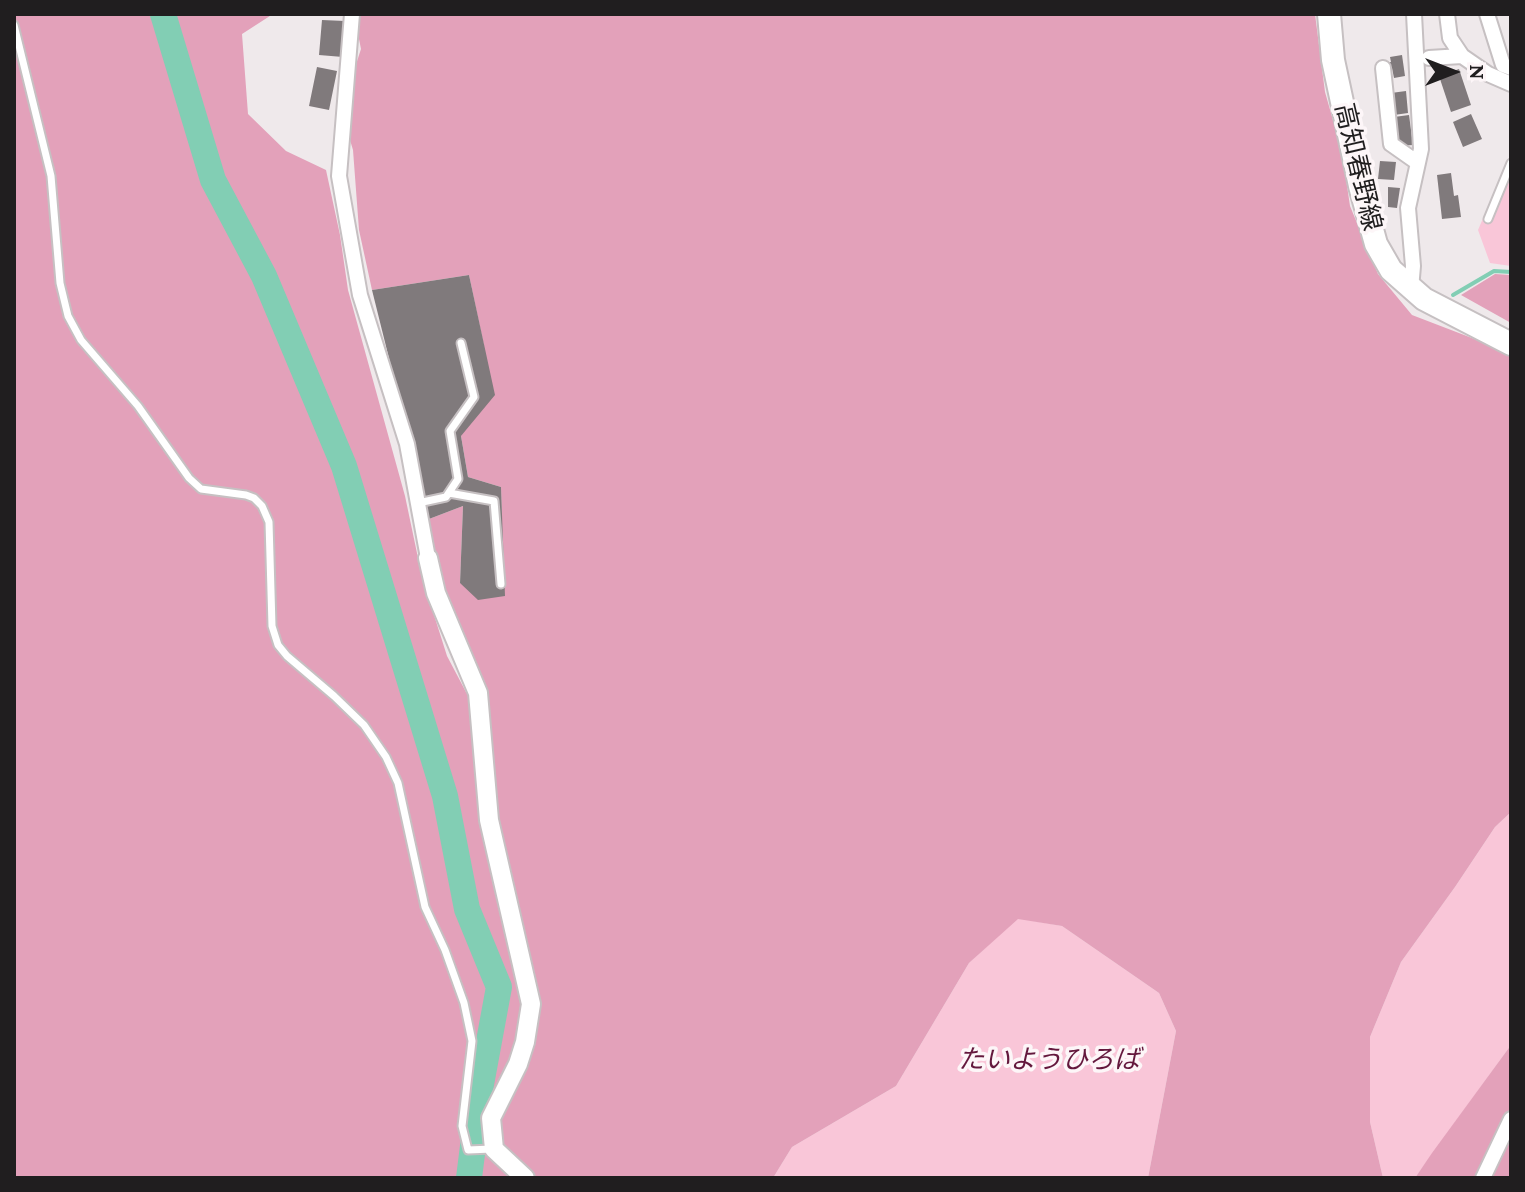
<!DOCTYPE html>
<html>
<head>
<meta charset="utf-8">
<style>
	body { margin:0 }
	#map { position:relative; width:1525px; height:1192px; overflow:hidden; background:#efe9eb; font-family:"Crimson Pro",serif }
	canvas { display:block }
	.frame { position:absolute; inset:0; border:16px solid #201e1f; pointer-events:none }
	.north { position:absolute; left:1413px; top:32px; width:80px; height:80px; -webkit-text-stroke:6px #fdf6f8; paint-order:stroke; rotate:90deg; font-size:22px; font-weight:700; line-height:32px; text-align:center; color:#201e1f }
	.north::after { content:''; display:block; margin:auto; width:28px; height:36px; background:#201e1f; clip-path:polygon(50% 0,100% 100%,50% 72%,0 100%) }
</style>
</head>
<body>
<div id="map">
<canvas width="1525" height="1192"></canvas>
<div class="frame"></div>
<div class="north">N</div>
</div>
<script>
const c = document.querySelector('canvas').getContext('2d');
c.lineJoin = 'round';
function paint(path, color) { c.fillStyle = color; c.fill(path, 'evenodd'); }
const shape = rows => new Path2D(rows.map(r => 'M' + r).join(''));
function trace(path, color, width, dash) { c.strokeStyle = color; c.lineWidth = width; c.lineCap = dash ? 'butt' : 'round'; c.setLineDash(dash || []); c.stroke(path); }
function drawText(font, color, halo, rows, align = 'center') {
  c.font = font + ' "Crimson Pro","Noto Sans JP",serif'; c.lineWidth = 7; c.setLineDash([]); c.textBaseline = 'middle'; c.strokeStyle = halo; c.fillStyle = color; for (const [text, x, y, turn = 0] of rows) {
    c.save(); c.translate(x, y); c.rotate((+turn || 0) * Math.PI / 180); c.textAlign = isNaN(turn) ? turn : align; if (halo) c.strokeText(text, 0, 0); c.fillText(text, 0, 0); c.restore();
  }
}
paint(shape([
	[1511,153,1511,266,1490,263,1478,230],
	[1511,812,1511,1045,1415,1178,1383,1178,1370,1122,1370,1037,1401,962,1455,887,1495,827],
	[1017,918,1062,926,1159,993,1176,1031,1148,1178,773,1178,792,1147,896,1086,969,963]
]), '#f9c6d8');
paint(shape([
	[14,14,273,14,242,34,248,114,286,151,326,170,340,235,348,290,405,496,422,577,447,656,466,692,478,693,440,590,429,519,463,506,460,583,504,596,501,487,468,477,461,436,484,346,469,275,372,290,359,230,353,150,341,110,361,49,354,14,1315,14,1325,92,1342,152,1350,206,1378,274,1412,315,1511,353,1511,812,1495,827,1455,887,1401,962,1370,1037,1370,1122,1383,1178,1148,1178,1176,1031,1159,993,1062,926,1018,919,969,963,896,1086,792,1147,773,1178,14,1178],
	[1495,274,1511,275,1511,323,1461,295],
	[1511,1045,1511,1178,1415,1178,1432,1153]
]), '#e3a1ba');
trace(shape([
	[1453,295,1494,271,1511,272]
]), '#82ceb4', 4);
trace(shape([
	[163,14,213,180,264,276,344,466,445,796,467,909,499,987,480,1090,469,1178]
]), '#82ceb4', 26);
paint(shape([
	[322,20,345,21,343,57,319,55],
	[1402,55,1405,76,1394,78,1392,68,1388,69,1387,63,1391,62,1390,57],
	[317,67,337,71,329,110,309,106],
	[1459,69,1471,105,1451,112,1439,76],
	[1406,91,1408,113,1394,115,1391,93],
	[1471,114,1482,139,1463,147,1453,122],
	[1409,115,1413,145,1398,146,1394,117],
	[1380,161,1396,162,1394,180,1378,179],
	[1451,173,1454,196,1458,195,1461,217,1442,219,1437,175],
	[1388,187,1400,188,1397,208,1388,207],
	[469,275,495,395,461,436,468,477,501,487,505,596,478,600,460,583,463,506,429,519,372,290]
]), '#807a7c');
const service = shape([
	[14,25,51,176,60,283,68,316,81,340,138,406,189,478,201,489,246,495,254,498,262,506,269,522,272,626,278,645,287,656,334,696,364,725,386,757,398,783,425,907,445,950,464,1003,472,1041,462,1126,468,1150,492,1149],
	[1488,219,1511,163],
	[449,493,494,501,501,584],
	[418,503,446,497,458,479,450,431,474,397,461,343]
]);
const minor = shape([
	[352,14,339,176,360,295,407,444,428,558],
	[1447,14,1450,38,1462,56],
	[1487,14,1503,65,1511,68],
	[1429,58,1462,56,1488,74,1511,84],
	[1383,68,1391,144,1418,163],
	[1411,289,1413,266,1408,208,1421,149,1414,14],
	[1483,1178,1511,1119]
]);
const tertiary = shape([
	[428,558,436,593,478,693,489,820,531,1004,525,1042,518,1064,491,1118,494,1149,525,1178]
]);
const primary = shape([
	[1329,14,1333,60,1360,186,1376,244,1391,270,1424,299,1511,344]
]);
trace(service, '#c6c0c2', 11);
trace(minor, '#c6c0c2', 18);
trace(tertiary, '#c6c0c2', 22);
trace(primary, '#c6c0c2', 26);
trace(service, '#fff', 7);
trace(minor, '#fff', 14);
trace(tertiary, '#fff', 18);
trace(primary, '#fff', 22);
drawText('26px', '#201e1f', '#fdf6f8', [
	["高知春野線",1358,167,77]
]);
drawText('italic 26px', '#64183d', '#fdf6f8', [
	["たいようひろば",1049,1060]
]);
</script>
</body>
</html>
